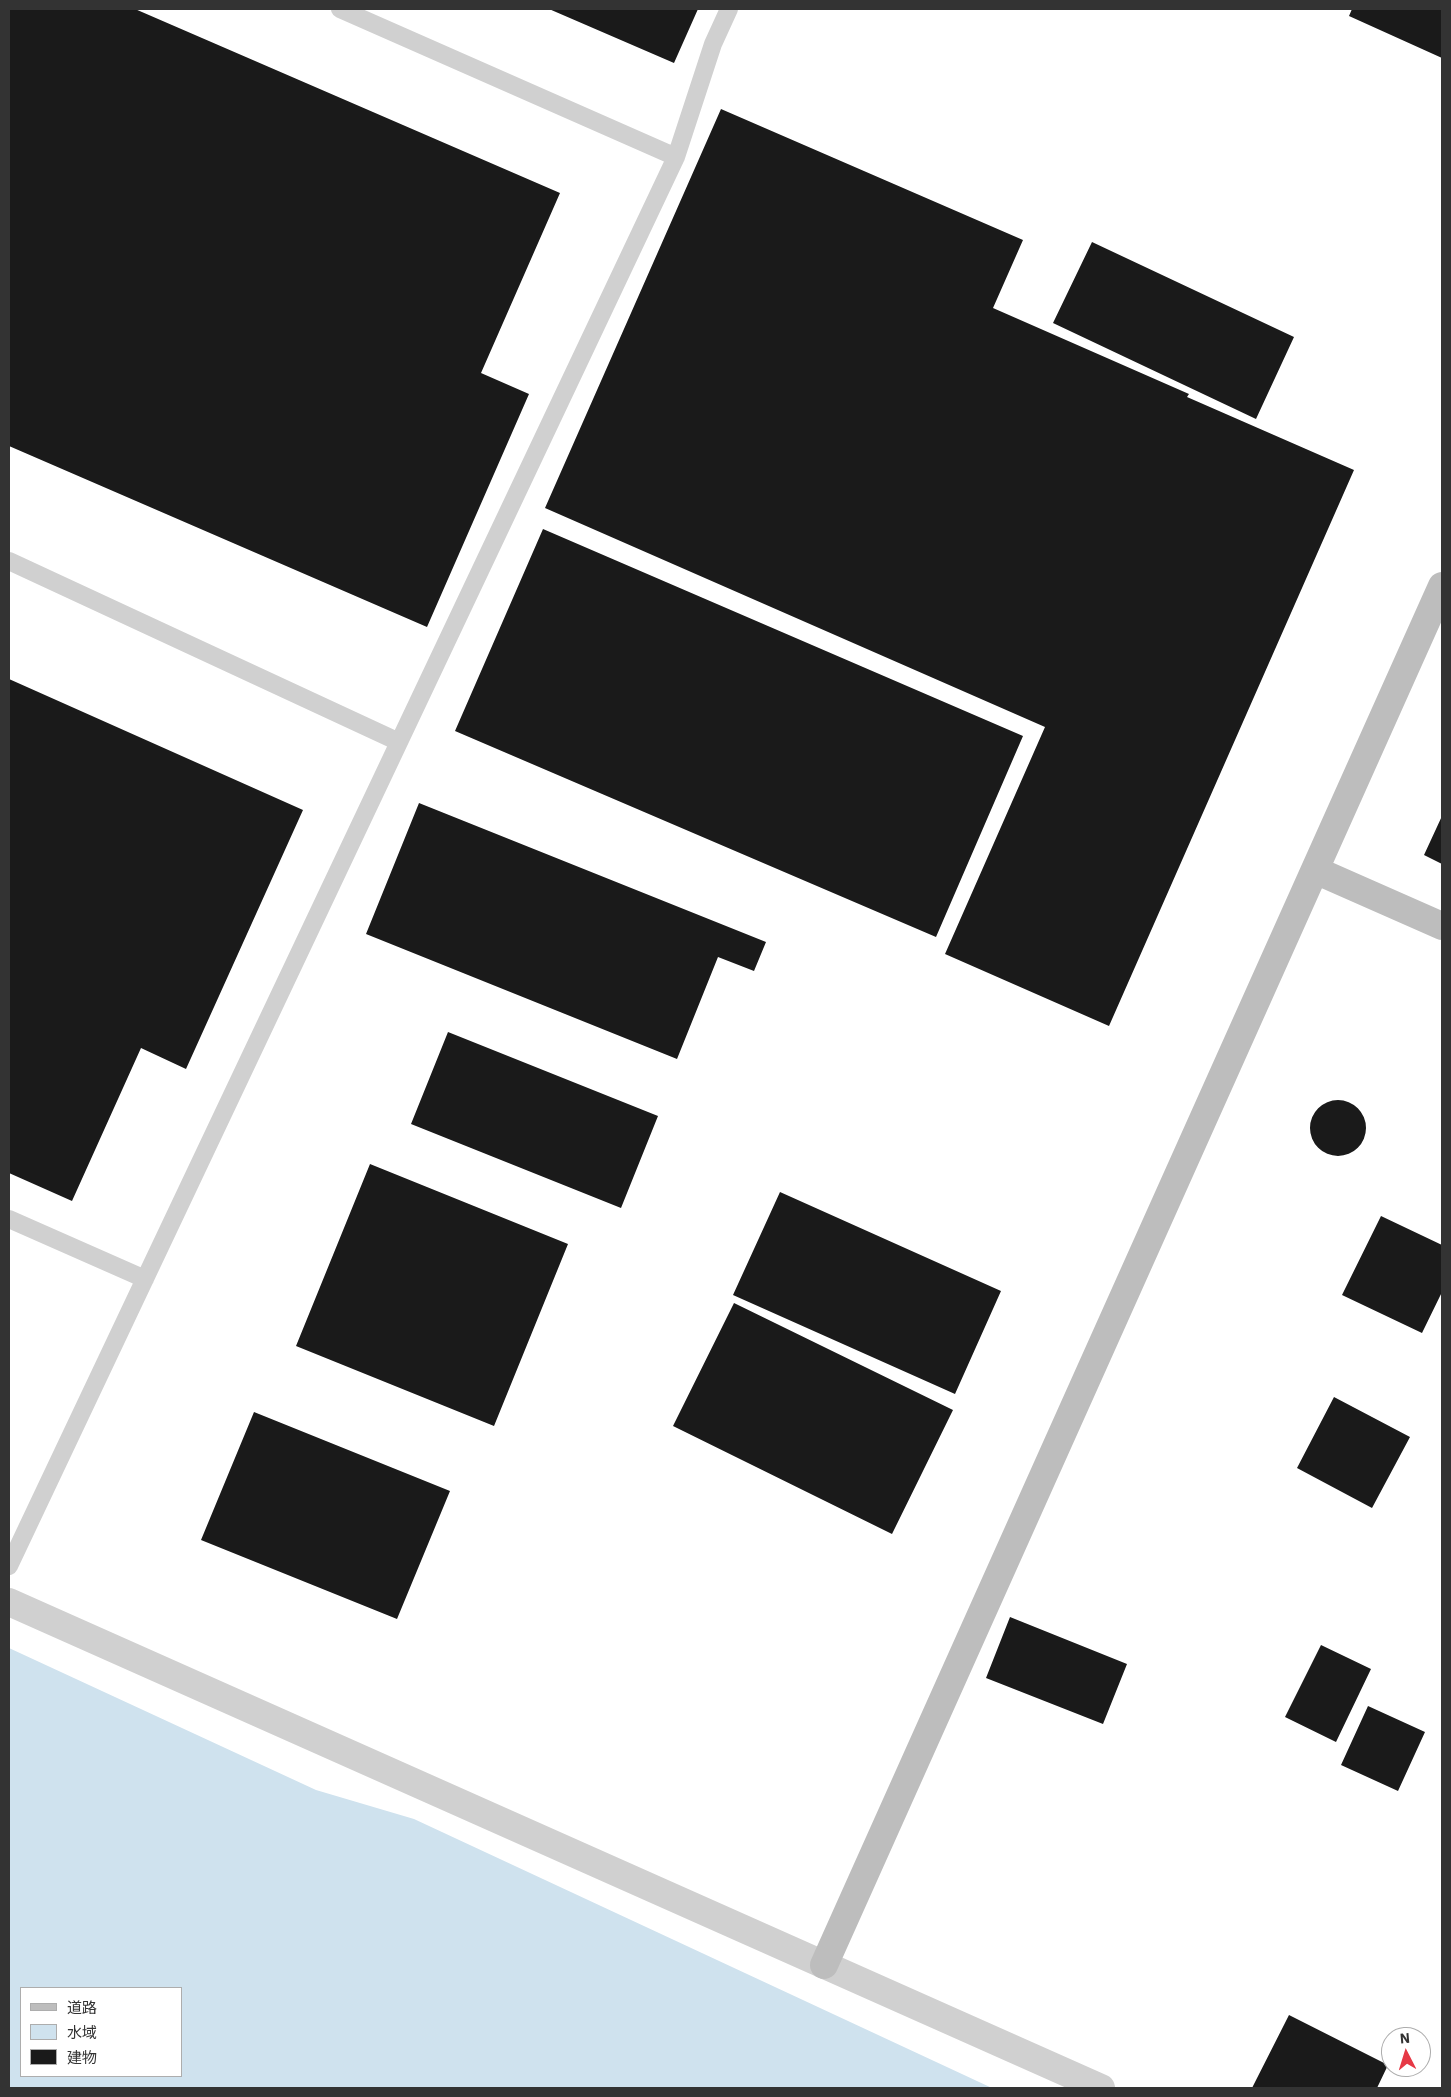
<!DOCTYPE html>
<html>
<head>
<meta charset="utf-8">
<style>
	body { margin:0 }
	#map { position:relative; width:1451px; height:2097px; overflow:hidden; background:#fff; font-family:"IBM Plex Sans","Noto Sans JP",sans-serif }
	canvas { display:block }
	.frame { position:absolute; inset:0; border:10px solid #333; pointer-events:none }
	.legend { position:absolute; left:20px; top:1987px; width:162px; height:90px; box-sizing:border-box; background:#fff; border:1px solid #adadad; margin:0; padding:6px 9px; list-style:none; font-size:15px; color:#333 }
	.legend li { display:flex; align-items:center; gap:10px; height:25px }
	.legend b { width:25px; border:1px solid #adadad }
	.north { position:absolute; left:1381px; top:2027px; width:50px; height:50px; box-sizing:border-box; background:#fff; border:1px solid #adadad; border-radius:50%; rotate:355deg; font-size:14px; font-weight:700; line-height:20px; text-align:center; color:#333 }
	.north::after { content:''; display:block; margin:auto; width:18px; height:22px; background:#e63946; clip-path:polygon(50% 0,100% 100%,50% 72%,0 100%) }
</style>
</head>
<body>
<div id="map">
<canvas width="1451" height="2097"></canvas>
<div class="frame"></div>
<ul class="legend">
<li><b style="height:6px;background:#bdbdbd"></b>道路</li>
<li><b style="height:14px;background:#cfe2ee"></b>水域</li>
<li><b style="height:14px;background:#1a1a1a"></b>建物</li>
</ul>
<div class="north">N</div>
</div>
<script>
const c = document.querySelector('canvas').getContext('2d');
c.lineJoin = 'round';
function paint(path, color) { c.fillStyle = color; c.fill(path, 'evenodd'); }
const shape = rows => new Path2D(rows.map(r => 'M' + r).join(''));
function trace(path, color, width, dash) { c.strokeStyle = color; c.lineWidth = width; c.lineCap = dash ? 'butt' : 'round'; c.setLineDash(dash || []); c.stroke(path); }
paint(shape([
	[9,1648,316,1790,414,1819,992,2088,9,2088],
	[21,1988,181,1988,181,2076,21,2076]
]), '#cfe2ee');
paint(shape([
	[9,9,135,9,560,193,481,373,529,394,427,627,9,446],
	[549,9,698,9,674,63],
	[1352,9,1442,9,1442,58,1349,16],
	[721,109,1023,240,993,308,1189,394,1187,397,1354,470,1109,1026,945,954,1045,727,545,508],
	[1092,242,1294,337,1256,419,1053,323],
	[543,529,1023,736,936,937,455,731],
	[9,679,303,810,186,1069,141,1048,72,1201,9,1173],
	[419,803,766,942,754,971,718,957,677,1059,366,934],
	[1442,816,1442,864,1424,855],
	[448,1032,658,1116,621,1208,411,1124],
	'1310 1128a28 28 0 1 1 56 0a28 28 0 1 1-56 0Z',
	[370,1164,568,1244,494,1426,296,1346],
	[780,1192,1001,1291,955,1394,733,1295],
	[1381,1216,1442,1245,1442,1292,1422,1333,1342,1295],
	[734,1303,953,1410,892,1534,673,1426],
	[1334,1397,1410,1437,1372,1508,1297,1468],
	[254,1412,450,1491,397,1619,201,1540],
	[1010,1617,1127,1664,1103,1724,986,1678],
	[1321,1645,1371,1669,1336,1742,1285,1717],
	[1368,1706,1425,1732,1398,1791,1341,1765],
	[1289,2015,1388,2065,1377,2088,1252,2088]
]), '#1a1a1a');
trace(shape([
	[340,9,676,157],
	[9,561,399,742],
	[9,1219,145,1279],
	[9,1566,676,157,713,44,729,9]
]), '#d0d0d0', 18);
trace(shape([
	[9,1602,1101,2088]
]), '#d0d0d0', 28);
trace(shape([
	[1315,870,1442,926],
	[824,1965,1442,586]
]), '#bdbdbd', 28);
</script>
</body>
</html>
